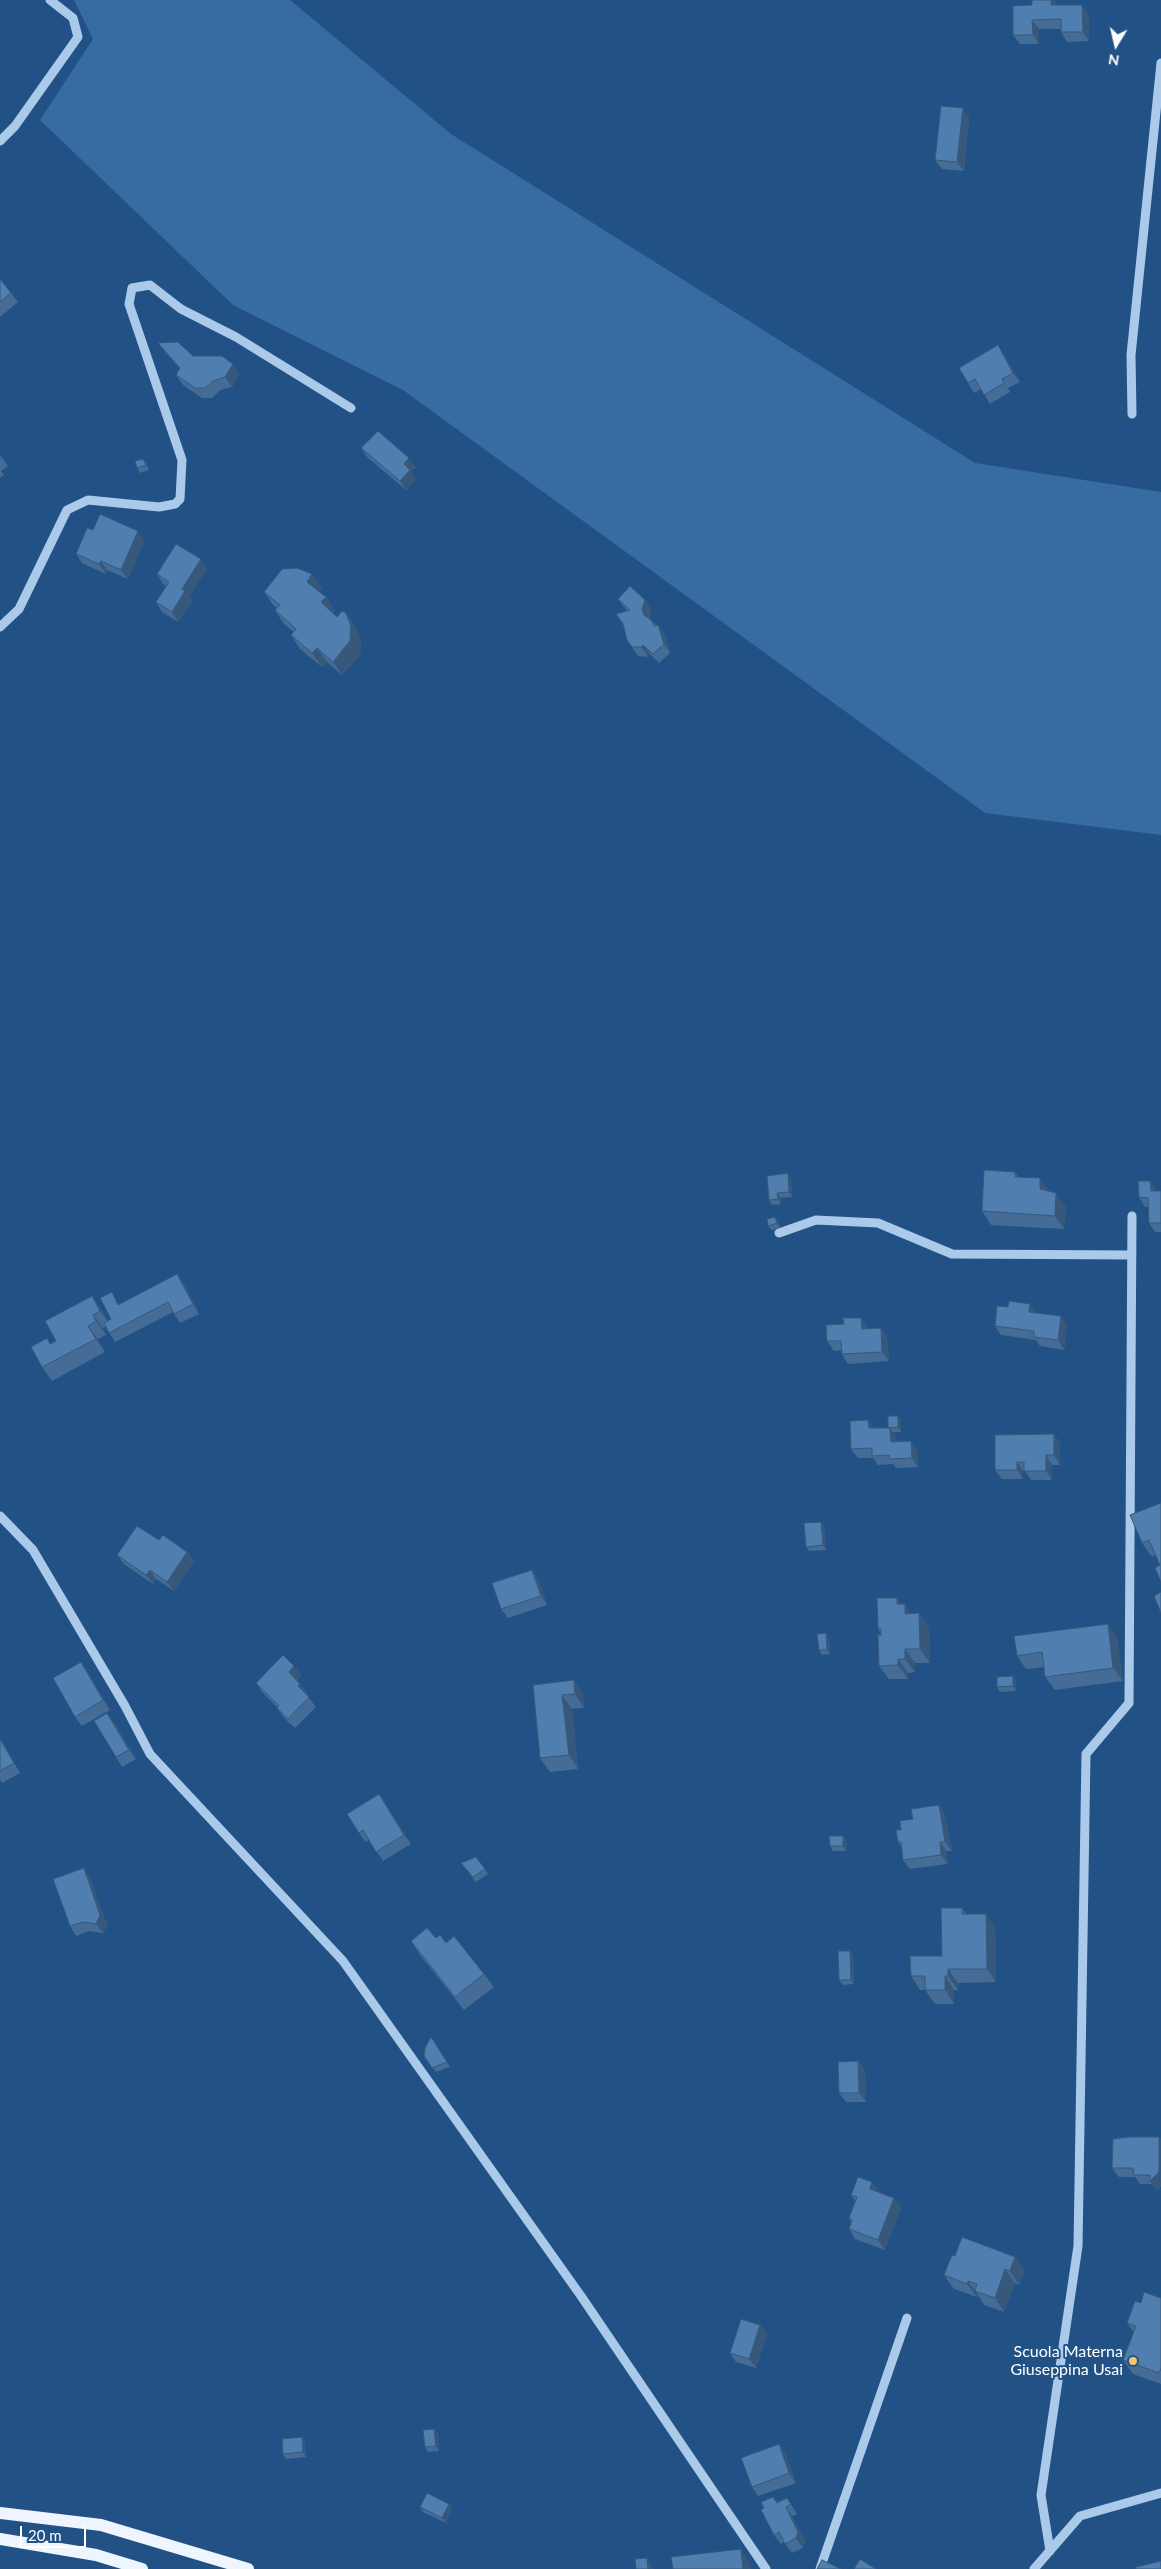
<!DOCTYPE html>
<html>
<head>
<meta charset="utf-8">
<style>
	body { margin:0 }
	#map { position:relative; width:1161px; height:2569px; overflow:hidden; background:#225285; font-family:Lato,sans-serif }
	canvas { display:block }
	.north { position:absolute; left:1091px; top:20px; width:50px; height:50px; -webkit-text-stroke:4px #225285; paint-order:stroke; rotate:189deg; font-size:14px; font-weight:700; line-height:20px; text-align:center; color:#fff }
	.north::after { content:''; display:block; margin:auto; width:18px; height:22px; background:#fff; clip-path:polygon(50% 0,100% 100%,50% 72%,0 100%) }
	.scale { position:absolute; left:20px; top:2526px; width:66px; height:22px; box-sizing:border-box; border:2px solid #fff; border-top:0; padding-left:6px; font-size:15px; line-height:18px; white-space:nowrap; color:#fff; -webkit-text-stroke:4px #225285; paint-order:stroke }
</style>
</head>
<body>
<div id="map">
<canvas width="1161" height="2569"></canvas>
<div class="north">N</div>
<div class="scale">20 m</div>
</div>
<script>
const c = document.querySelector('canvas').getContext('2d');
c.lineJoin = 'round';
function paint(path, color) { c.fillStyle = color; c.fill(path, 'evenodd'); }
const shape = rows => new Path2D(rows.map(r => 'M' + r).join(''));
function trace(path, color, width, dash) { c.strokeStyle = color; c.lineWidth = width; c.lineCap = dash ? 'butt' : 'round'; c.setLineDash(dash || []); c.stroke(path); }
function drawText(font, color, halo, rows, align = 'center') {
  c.font = font + ' Lato,sans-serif'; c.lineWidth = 4; c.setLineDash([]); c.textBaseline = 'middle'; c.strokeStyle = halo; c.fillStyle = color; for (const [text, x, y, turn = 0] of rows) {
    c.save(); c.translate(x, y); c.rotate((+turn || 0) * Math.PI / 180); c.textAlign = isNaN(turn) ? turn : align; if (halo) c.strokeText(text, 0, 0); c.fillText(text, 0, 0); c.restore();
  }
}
paint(shape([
	[74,0,290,0,451,134,975,463,1161,492,1161,835,985,813,403,390,233,305,40,120,93,39]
]), '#366ca2');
trace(shape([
	[0,141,15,126,78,37,73,18,50,0],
	[1132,414,1131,355,1161,63],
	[0,627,19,609,67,510,88,500,159,507,175,504,180,499,182,460,129,304,132,288,150,285,181,309,236,337,351,408],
	[779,1233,816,1220,878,1223,952,1254,1132,1255],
	[0,1516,33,1550,125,1706,150,1754,343,1961,581,2296,766,2569],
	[1050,2551,1041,2495,1078,2246,1086,1754,1129,1703,1132,1216],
	[820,2569,907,2318],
	[1034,2569,1080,2516,1161,2493]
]), '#abcae9', 9);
trace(shape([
	[0,2513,101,2525,248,2569],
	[0,2539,96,2555,142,2569]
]), '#eef5fe', 12);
paint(shape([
	[1057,4,1057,5,1089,14,1089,41,1067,42,1061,32,1061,29,1039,29,1039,44,1020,44,1013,35,1013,6],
	[969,117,964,171,942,169,935,160],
	[0,279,11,293,18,302,0,317],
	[158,343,193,356,233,364,239,374,232,387,220,390,212,398,202,398,183,385,176,375,180,369,165,352],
	[1004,355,1020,382,1008,388,1010,392,990,404,981,389,974,393,968,383],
	[361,448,416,467,411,472,416,479,406,490,367,457],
	[0,455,8,466,1,471,4,475,0,478],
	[143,459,147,463,149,470,140,473,137,468],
	[93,530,138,531,144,541,128,579,107,570,106,574,82,563,76,554],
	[207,568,189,597,192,601,178,622,162,612,156,602,166,586,163,584,157,574],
	[312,574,322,588,319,592,326,597,335,611,333,613,337,617,346,613,355,627,361,639,360,655,342,675,327,662,322,667,300,649,291,635,294,632,284,624,275,610,277,608,274,606,264,592],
	[618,599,645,600,651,609,649,618,665,634,670,653,659,663,650,654,648,657,638,656,627,640,623,625,616,614,627,611],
	[1015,1172,1018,1177,1050,1192,1066,1207,1064,1229,991,1225,982,1211],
	[791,1178,792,1197,781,1198,781,1204,772,1205,769,1200],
	[1157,1191,1161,1191,1161,1232,1155,1232,1149,1223,1148,1207,1145,1207,1139,1197],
	[778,1221,780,1228,772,1230,768,1226],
	[184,1283,199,1314,180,1323,173,1312,115,1342,106,1327,103,1328,106,1335,98,1339,105,1352,52,1381,42,1367,47,1338,51,1344,56,1341,92,1296,101,1309,108,1321,111,1319,118,1302,119,1304],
	[1036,1313,1067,1325,1064,1350,1040,1346,1036,1340,1001,1335,995,1326],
	[861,1318,868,1327,868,1329,881,1328,887,1337,889,1361,848,1364,842,1354,842,1350,834,1351,827,1341,844,1324],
	[898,1416,901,1420,901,1432,893,1432,896,1437,897,1441,917,1450,918,1467,896,1468,893,1464,878,1465,873,1458,858,1458,851,1449,874,1428,888,1428],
	[1054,1434,1060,1444,1060,1465,1052,1465,1052,1480,1031,1480,1025,1471,1023,1471,1023,1479,1002,1479,995,1470],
	[1161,1503,1160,1565,1155,1555,1152,1557,1142,1543],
	[821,1522,824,1527,826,1550,809,1551,806,1547],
	[159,1540,187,1552,194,1561,174,1591,156,1579,153,1584,124,1564,117,1555],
	[532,1570,538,1579,547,1605,508,1618,501,1609],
	[902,1604,911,1613,919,1613,929,1627,930,1663,915,1663,915,1672,908,1673,908,1679,889,1679,879,1666,881,1634,878,1629],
	[1117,1637,1123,1681,1055,1690,1045,1677,1044,1667,1026,1669,1017,1656],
	[829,1638,830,1654,822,1655,819,1650],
	[81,1662,87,1671,110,1710,82,1726,75,1717],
	[294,1666,301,1675,297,1680,300,1684,307,1693,306,1694,316,1707,295,1728,284,1718,277,1708,278,1708,262,1692,256,1683],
	[1016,1681,1016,1691,1000,1692,997,1687],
	[533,1685,583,1694,584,1708,572,1709,578,1769,550,1772,540,1758],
	[114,1722,136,1759,122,1767,116,1757],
	[0,1738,20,1773,2,1783,0,1780],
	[379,1794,411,1844,383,1861,369,1840,366,1842,359,1833],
	[939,1805,945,1815,952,1851,946,1851,948,1864,910,1869,903,1860,902,1848,898,1842,901,1830,913,1819],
	[843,1836,847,1841,846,1851,833,1851,830,1846],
	[476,1857,488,1874,476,1882,461,1863],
	[90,1877,107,1925,103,1933,89,1931,76,1936,70,1926],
	[962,1908,966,1914,995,1927,996,1982,958,1983,958,1990,954,1990,954,2004,935,2004,925,1990,920,1990,911,1976,942,1956],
	[436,1938,484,1974,494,1987,464,2010,420,1955,411,1941],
	[853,1955,854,1984,843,1985,839,1980],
	[431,2037,450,2067,436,2072,424,2056],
	[858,2061,865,2070,866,2102,846,2102,839,2093],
	[1161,2139,1161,2186,1157,2191,1152,2184,1140,2184,1135,2177,1119,2177,1112,2168],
	[879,2191,879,2192,901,2207,885,2250,855,2239,849,2229,851,2222,849,2218,855,2201,851,2195],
	[955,2256,1015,2257,1025,2271,1019,2285,1015,2283,1004,2312,984,2305,978,2295,977,2297,954,2289,944,2275],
	[1161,2298,1161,2384,1133,2374,1123,2360,1134,2332,1127,2323,1141,2303],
	[760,2325,767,2334,756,2368,736,2362,730,2353],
	[434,2429,438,2433,439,2451,428,2452,425,2447],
	[302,2437,305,2442,306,2457,286,2459,283,2454],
	[779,2444,785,2453,796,2483,758,2496,752,2487],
	[773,2497,777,2502,787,2498,797,2514,792,2516,805,2541,803,2548,792,2553,784,2542,781,2544,774,2535,764,2508],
	[449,2504,452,2509,446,2523,423,2512,420,2507]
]), '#446c96');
paint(shape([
	[1051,0,1055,0,1057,4,1057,14,1051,5],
	[1082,5,1089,14,1089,41,1083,32],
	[1032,20,1039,29,1039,44,1033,35],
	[963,108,969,117,964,171,957,162],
	[998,345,1004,355,1020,382,1013,373],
	[233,364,239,374,232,387,225,377],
	[409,458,416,467,411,472,416,479,406,490,400,481,404,464],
	[143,459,147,463,149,470,146,465],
	[138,531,144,541,128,579,121,570],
	[201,559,207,568,189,597,192,601,178,622,172,612,182,589],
	[101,561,107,570,106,574,99,564],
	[312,574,322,588,316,596,307,582],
	[326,597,335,611,330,616,321,602],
	[645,600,651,609,648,618,644,615,642,609],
	[346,613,355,627,361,639,360,655,342,675,333,662],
	[658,625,665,634,670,653,664,644],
	[643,645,650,654,648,657,641,647],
	[317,648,327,662,322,667,312,653],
	[788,1173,791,1178,792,1197,789,1192],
	[1040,1178,1050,1192,1040,1189],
	[1150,1181,1157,1191,1157,1200,1151,1191],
	[777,1193,781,1198,781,1204,778,1199],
	[1056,1193,1066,1207,1064,1229,1055,1216],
	[775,1217,778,1221,780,1228,777,1223],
	[177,1274,184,1283,199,1314,193,1304],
	[92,1296,101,1309,110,1325,100,1311],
	[1030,1304,1036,1313,1029,1312],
	[93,1315,103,1328,106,1335,96,1321],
	[1061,1316,1067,1325,1064,1350,1058,1340],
	[861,1318,868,1327,868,1338,862,1329],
	[88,1326,98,1339,105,1352,96,1339],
	[881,1328,887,1337,889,1361,882,1352],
	[898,1416,901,1420,901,1432,898,1427],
	[868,1420,875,1430,869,1428],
	[890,1428,896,1437,897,1451,891,1442],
	[1054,1434,1060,1444,1060,1465,1054,1455],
	[911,1441,917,1450,918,1467,912,1458],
	[1046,1455,1052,1465,1052,1480,1046,1471],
	[1017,1462,1023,1471,1023,1479,1017,1470],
	[821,1522,824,1527,826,1550,823,1545],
	[187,1552,194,1561,174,1591,167,1582],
	[150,1570,156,1579,153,1584,146,1575],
	[532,1570,538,1579,547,1605,541,1596],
	[897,1598,905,1609,905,1604,914,1618,914,1627,897,1604],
	[919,1613,929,1627,930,1663,920,1649],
	[1108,1624,1117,1637,1123,1681,1113,1668],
	[826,1633,829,1638,830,1654,827,1650],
	[905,1649,915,1663,915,1672,905,1659],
	[898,1659,908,1673,908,1679,898,1665],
	[81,1662,87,1671,110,1710,103,1700],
	[294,1666,301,1675,295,1681,289,1672],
	[1013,1676,1016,1681,1016,1691,1013,1686],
	[574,1680,583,1694,584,1708,575,1694],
	[300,1684,307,1693,305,1695,298,1686],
	[562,1695,572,1709,578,1769,569,1755],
	[107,1713,114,1722,136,1759,129,1750],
	[0,1738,3,1742,20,1773,14,1763],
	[379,1794,386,1804,411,1844,404,1835],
	[939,1805,945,1815,952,1851,945,1842],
	[843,1836,847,1841,846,1851,843,1846],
	[940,1842,946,1851,948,1864,941,1855],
	[84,1868,90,1877,107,1925,103,1933,96,1924],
	[986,1914,995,1927,996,1982,987,1969],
	[850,1951,853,1955,854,1984,851,1980],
	[948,1969,958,1983,958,1990,948,1976],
	[945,1976,954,1990,954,2004,945,1990],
	[858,2061,865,2070,866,2102,859,2093],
	[1159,2137,1161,2139,1161,2186,1157,2191,1150,2181],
	[872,2182,879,2191,876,2198,870,2189],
	[894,2198,901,2207,885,2250,878,2240],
	[1015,2257,1025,2271,1019,2285,1010,2271],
	[1005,2269,1015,2283,1004,2312,995,2298],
	[968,2281,978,2295,977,2297,967,2284],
	[760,2325,767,2334,756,2368,749,2359],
	[434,2429,438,2433,439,2451,436,2446],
	[302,2437,305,2442,306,2457,303,2452],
	[779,2444,785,2453,796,2483,789,2473],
	[449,2504,452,2509,446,2523,442,2518],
	[786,2507,792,2516,805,2541,803,2548,796,2538],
	[741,2549,750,2563,751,2569,743,2569],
	[647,2558,654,2569,648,2569]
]), '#37587a');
const building = shape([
	[1032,0,1051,0,1051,5,1082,5,1083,32,1061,32,1061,19,1032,20,1033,35,1013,35,1013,6,1032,5,1032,0],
	[941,106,963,108,957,162,935,160,941,106],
	[0,279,11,293,0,302,0,279],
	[178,342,193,356,222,356,233,364,225,377,213,381,205,388,195,388,176,375,180,368,158,343,178,342],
	[998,345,1013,373,1002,379,1004,383,984,395,975,379,968,383,959,368,998,345],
	[378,431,409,458,404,464,410,470,400,481,361,448,378,431],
	[143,459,146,465,137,468,135,461,143,459],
	[100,514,138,531,121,570,101,561,99,564,76,554,87,528,93,530,100,514],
	[176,544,201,559,182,589,185,591,172,612,156,602,169,582,157,574,176,544],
	[297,568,312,574,307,582,326,597,321,602,337,617,342,611,346,613,351,626,350,641,333,662,317,648,312,653,291,635,296,629,275,610,280,605,264,592,282,569,297,568],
	[630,586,645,600,642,609,644,615,652,621,654,626,658,625,664,644,653,654,643,645,641,647,632,647,627,640,623,623,616,614,630,610,618,599,630,586],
	[984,1170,1015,1172,1015,1177,1040,1178,1040,1189,1056,1193,1055,1216,982,1211,984,1170],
	[788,1173,789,1192,777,1193,778,1199,769,1200,767,1176,788,1173],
	[1138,1181,1150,1181,1151,1191,1161,1191,1161,1223,1149,1223,1148,1198,1139,1197,1138,1181],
	[775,1217,777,1223,768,1226,767,1219,775,1217],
	[177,1274,193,1304,174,1314,168,1302,109,1333,104,1323,111,1319,100,1298,112,1292,118,1305,177,1274],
	[92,1296,100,1311,93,1315,96,1321,88,1326,96,1339,42,1367,31,1347,47,1338,50,1344,56,1341,45,1321,92,1296],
	[1009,1301,1030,1304,1029,1312,1061,1316,1058,1340,1034,1337,1034,1331,995,1326,997,1306,1008,1307,1009,1301],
	[843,1318,861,1318,862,1329,881,1328,882,1352,842,1354,841,1341,827,1341,826,1325,844,1324,843,1318],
	[888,1416,898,1416,898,1427,888,1428,888,1416],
	[868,1420,869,1428,890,1428,891,1442,911,1441,912,1458,890,1459,889,1455,872,1456,872,1448,851,1449,850,1421,868,1420],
	[1054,1434,1054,1455,1046,1455,1046,1471,1024,1471,1024,1462,1017,1462,1017,1470,995,1470,995,1435,1054,1434],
	[1161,1503,1161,1582,1155,1568,1160,1565,1149,1540,1142,1543,1130,1515,1161,1503],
	[821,1522,823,1545,806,1547,804,1523,821,1522],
	[137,1526,159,1540,163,1535,187,1552,167,1582,150,1570,146,1575,117,1555,137,1526],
	[532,1570,541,1596,501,1609,492,1583,532,1570],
	[1161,1592,1161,1613,1154,1596,1161,1592],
	[877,1598,897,1598,897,1604,905,1604,905,1614,919,1613,920,1649,905,1649,905,1659,898,1659,898,1665,879,1666,878,1635,881,1635,881,1629,878,1629,877,1598],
	[1108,1624,1113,1668,1045,1677,1042,1652,1017,1656,1014,1636,1108,1624],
	[826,1633,827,1650,819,1650,817,1634,826,1633],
	[283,1655,294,1666,289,1672,300,1684,298,1686,309,1697,288,1719,277,1708,279,1706,256,1683,283,1655],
	[81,1662,103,1700,75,1717,53,1678,81,1662],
	[1013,1676,1013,1686,997,1687,997,1677,1013,1676],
	[574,1680,575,1694,562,1695,569,1755,540,1758,533,1685,574,1680],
	[107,1713,129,1750,116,1757,94,1721,107,1713],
	[0,1739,14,1763,0,1771,0,1739],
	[379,1794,404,1835,376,1852,363,1830,359,1833,347,1814,379,1794],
	[939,1805,945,1842,940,1842,941,1855,903,1860,901,1842,898,1842,896,1830,901,1830,900,1821,913,1819,911,1809,939,1805],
	[829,1836,843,1836,843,1846,830,1846,829,1836],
	[476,1857,485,1869,473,1877,461,1863,476,1857],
	[84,1868,100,1915,96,1924,83,1922,70,1926,53,1879,84,1868],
	[941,1908,962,1908,962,1914,986,1914,987,1969,948,1969,948,1976,945,1976,945,1990,925,1990,925,1976,911,1976,910,1956,942,1956,941,1908],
	[427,1928,436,1938,440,1935,446,1943,454,1936,484,1974,455,1997,411,1941,427,1928],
	[838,1951,850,1951,851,1980,839,1980,838,1951],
	[431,2037,447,2062,432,2068,424,2056,425,2048,431,2037],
	[858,2061,859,2093,839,2093,838,2062,858,2061],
	[1128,2137,1159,2137,1159,2172,1150,2181,1150,2175,1134,2175,1133,2168,1112,2168,1113,2139,1128,2137],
	[858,2177,872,2182,870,2189,894,2198,878,2240,849,2229,852,2220,849,2218,857,2197,851,2195,858,2177],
	[962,2237,1015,2257,1010,2271,1005,2269,995,2298,975,2291,977,2284,968,2281,967,2284,944,2275,952,2255,955,2256,962,2237],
	[1144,2292,1161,2298,1161,2368,1159,2373,1123,2360,1136,2326,1127,2323,1135,2301,1141,2303,1144,2292],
	[741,2319,760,2325,749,2359,730,2353,741,2319],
	[434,2429,436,2446,425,2447,423,2430,434,2429],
	[302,2437,303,2452,283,2454,282,2439,302,2437],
	[779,2444,789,2473,752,2487,741,2458,779,2444],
	[427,2493,449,2504,442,2518,420,2507,427,2493],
	[773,2497,777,2503,787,2498,791,2504,786,2507,798,2532,796,2538,785,2544,779,2532,774,2535,761,2510,764,2508,761,2502,773,2497],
	[741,2549,743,2569,673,2569,671,2557,741,2549],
	[647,2558,648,2569,636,2569,635,2559,647,2558],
	[860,2559,876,2569,854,2569,860,2559],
	[822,2560,841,2569,817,2569,822,2560],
	[1161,2561,1161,2569,1136,2569,1136,2567,1161,2561]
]);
paint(building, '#4f7eaf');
trace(building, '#37587a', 1);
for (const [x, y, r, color] of [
	[1133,2361,5,"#f4c86e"]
]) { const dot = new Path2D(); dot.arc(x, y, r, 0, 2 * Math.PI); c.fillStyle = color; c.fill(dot); trace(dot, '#225285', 2); }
drawText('16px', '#fff', '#225285', [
	["Scuola Materna",1123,2352],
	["Giuseppina Usai",1123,2370]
], 'right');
</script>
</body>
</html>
